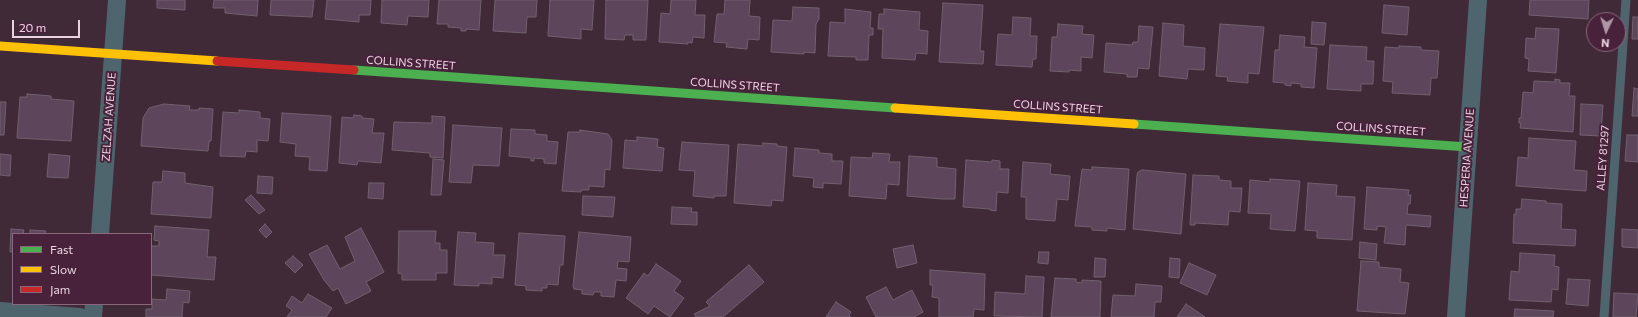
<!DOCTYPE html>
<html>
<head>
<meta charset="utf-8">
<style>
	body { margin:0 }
	#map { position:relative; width:1638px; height:317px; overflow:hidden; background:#402a38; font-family:Commissioner,sans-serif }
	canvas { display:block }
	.legend { position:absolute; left:12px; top:233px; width:140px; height:72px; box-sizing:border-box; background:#48223b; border:1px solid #89687d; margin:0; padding:5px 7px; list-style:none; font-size:12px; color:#ebd2e1 }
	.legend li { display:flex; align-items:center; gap:8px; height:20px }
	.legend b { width:20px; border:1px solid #89687d }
	.north { position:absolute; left:1586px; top:12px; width:40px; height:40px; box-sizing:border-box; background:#48223b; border:1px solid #89687d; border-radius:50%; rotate:184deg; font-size:11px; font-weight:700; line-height:16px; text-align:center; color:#ebd2e1 }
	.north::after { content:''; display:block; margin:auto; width:14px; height:18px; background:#af97a6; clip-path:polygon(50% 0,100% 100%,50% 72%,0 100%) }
	.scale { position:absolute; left:12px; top:20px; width:68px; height:18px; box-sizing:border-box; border:2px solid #ebd2e1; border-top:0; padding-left:5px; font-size:12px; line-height:14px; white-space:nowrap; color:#ebd2e1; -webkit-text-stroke:3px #48223b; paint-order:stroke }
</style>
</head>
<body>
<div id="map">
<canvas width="1638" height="317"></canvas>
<ul class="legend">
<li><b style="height:5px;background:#4caf50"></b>Fast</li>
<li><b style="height:5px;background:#ffc107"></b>Slow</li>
<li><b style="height:5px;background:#c62828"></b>Jam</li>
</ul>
<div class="north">N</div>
<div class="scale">20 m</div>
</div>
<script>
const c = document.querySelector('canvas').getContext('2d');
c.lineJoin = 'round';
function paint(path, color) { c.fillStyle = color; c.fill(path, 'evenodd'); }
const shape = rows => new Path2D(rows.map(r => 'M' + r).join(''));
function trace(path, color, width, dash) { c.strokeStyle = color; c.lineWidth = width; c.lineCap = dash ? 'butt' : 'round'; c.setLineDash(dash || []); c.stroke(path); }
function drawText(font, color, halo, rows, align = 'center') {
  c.font = font + ' Commissioner,sans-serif'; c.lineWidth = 4; c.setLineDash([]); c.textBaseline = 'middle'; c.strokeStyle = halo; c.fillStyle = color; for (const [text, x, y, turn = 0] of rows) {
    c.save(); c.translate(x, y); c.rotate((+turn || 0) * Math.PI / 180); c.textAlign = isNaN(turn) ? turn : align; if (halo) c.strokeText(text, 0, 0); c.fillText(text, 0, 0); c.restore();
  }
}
const building = shape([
	[157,0,185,0,185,10,157,8,157,0],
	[214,0,258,0,257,16,225,13,225,8,213,8,214,0],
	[271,0,314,0,312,17,270,15,271,0],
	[327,0,371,0,370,15,359,15,359,22,325,19,327,0],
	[382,0,429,0,428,17,408,16,407,25,381,23,382,0],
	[439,0,481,0,479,30,466,29,466,31,461,31,461,28,448,27,448,24,437,24,439,0],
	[495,0,537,0,536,17,527,17,526,33,493,31,495,0],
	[550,0,594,0,592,30,581,29,581,39,548,36,550,0],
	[606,0,648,0,646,40,633,40,633,35,625,35,624,40,605,39,606,0],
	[671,0,696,0,695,15,705,15,704,38,693,37,692,43,688,42,688,44,659,42,661,13,670,14,671,0],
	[725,0,750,0,749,16,760,17,759,40,748,39,747,49,726,47,727,43,714,42,717,14,724,14,725,0],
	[1530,0,1589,0,1588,19,1529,15,1530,0],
	[943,3,983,5,980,51,984,51,983,64,939,62,943,3],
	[1384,5,1409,7,1407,35,1382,33,1384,5],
	[793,7,819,8,819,19,816,24,815,53,804,52,804,54,771,52,773,20,792,21,793,7],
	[845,9,871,12,870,28,873,28,873,35,869,35,868,60,856,60,856,57,828,56,830,22,845,23,845,9],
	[884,9,920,12,919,30,928,31,927,54,916,53,915,60,882,58,883,29,878,29,879,14,884,14,884,9],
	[1013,17,1031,18,1030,36,1037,36,1036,59,1033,59,1032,67,996,65,998,34,1012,35,1013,17],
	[1633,17,1638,17,1638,39,1632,39,1633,17],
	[1312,22,1326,23,1324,45,1311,44,1312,22],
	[1163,23,1184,25,1183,46,1205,48,1204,70,1188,69,1187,79,1159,76,1163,23],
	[1058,24,1083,26,1082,34,1094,35,1092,58,1081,57,1081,71,1069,70,1069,72,1050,71,1052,37,1057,37,1058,24],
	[1220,24,1264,27,1259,74,1248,73,1248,83,1227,81,1228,77,1216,76,1220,24],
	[1139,26,1153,27,1149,69,1138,68,1137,77,1127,77,1127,74,1104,72,1106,43,1132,45,1133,42,1138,42,1139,26],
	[1536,28,1559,29,1556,73,1528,71,1529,59,1525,58,1526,38,1535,39,1536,28],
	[1280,35,1305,37,1304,47,1317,48,1314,88,1301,87,1301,84,1291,83,1291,86,1285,85,1285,83,1273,82,1275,50,1279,50,1280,35],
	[1330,45,1367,47,1366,61,1374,61,1373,84,1361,84,1361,91,1327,89,1330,45],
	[1399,46,1421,47,1421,50,1439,51,1437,78,1431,78,1430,95,1392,93,1393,82,1383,81,1385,47,1399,48,1399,46],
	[1555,79,1560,80,1560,83,1570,83,1569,96,1575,96,1573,132,1520,128,1521,123,1519,123,1519,118,1521,118,1523,92,1533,93,1534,81,1555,82,1555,79],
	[1634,88,1638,89,1638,116,1632,116,1634,88],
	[27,94,51,96,51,99,74,101,71,141,17,138,20,97,27,97,27,94],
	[0,102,6,102,4,135,0,135,0,102],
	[164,104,190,106,189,110,199,110,199,108,213,109,211,141,209,141,208,151,141,146,143,118,149,108,164,104],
	[1581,104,1603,105,1601,136,1580,135,1581,104],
	[239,110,260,112,260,118,270,119,268,141,257,140,257,152,246,151,245,157,220,156,223,112,239,113,239,110],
	[282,113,331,116,327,171,309,170,310,157,295,156,296,144,280,142,282,113],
	[354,115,362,116,362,118,374,119,372,133,384,133,381,163,358,161,357,165,339,163,342,117,353,118,354,115],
	[432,116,445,117,443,158,430,157,430,153,392,150,394,122,432,123,432,116],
	[453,125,502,128,499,166,473,165,471,183,449,182,453,125],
	[511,129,535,130,535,134,547,135,547,141,558,142,556,164,544,163,544,159,534,158,534,161,531,161,531,158,509,156,511,129],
	[580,130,608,134,612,140,610,170,605,169,604,187,589,186,589,190,581,190,581,192,562,191,568,132,580,132,580,130],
	[1627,135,1638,135,1638,162,1625,161,1627,135],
	[637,137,658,139,657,147,664,148,662,171,623,168,625,140,637,141,637,137],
	[1529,138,1576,141,1574,170,1587,171,1586,191,1516,186,1518,157,1528,158,1529,138],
	[682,142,729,145,726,196,714,196,714,198,693,196,695,171,679,170,682,142],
	[763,143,777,144,777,146,787,147,783,201,772,200,771,206,734,203,738,144,763,146,763,143],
	[795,148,819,150,819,153,832,154,832,161,843,161,841,184,823,183,823,188,813,187,814,178,793,176,795,148],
	[873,153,890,154,889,162,900,162,899,185,887,184,886,199,849,196,851,157,872,158,873,153],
	[0,154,11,155,10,176,0,175,0,154],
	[49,154,70,156,68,178,47,177,49,154],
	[909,156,937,158,937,167,956,169,955,199,942,199,907,196,909,156],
	[433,159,444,160,441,195,431,195,433,159],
	[966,160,992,162,992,160,1000,161,1000,169,1009,169,1008,193,997,192,996,211,990,210,990,209,963,207,966,160],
	[1023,162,1051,164,1050,174,1070,176,1068,200,1057,199,1055,221,1026,219,1026,197,1021,197,1023,162],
	[1092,167,1129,169,1125,230,1107,228,1107,231,1092,230,1092,227,1075,226,1082,169,1092,170,1092,167],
	[1142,170,1186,174,1181,234,1133,229,1137,175,1138,172,1142,170],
	[163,171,185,173,185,183,213,187,211,218,151,214,153,182,162,182,163,171],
	[1193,175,1219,176,1219,180,1231,181,1231,188,1242,188,1240,212,1229,211,1228,225,1195,223,1195,225,1190,225,1193,175],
	[258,176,273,177,272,194,257,193,258,176],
	[1270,179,1300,181,1295,231,1270,229,1271,214,1248,213,1250,180,1270,182,1270,179],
	[369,183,384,183,383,199,368,198,369,183],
	[1308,183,1337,185,1336,196,1355,197,1352,240,1317,238,1317,231,1305,230,1308,183],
	[1367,187,1409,190,1408,195,1411,195,1410,204,1408,204,1407,214,1431,216,1430,227,1406,225,1405,245,1384,243,1386,227,1377,226,1377,230,1364,229,1367,187],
	[251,195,265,210,259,214,245,200,251,195],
	[583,196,615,197,613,217,582,215,583,196],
	[1522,199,1546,201,1546,203,1562,204,1561,229,1576,230,1575,246,1513,243,1514,214,1516,214,1516,209,1521,209,1522,199],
	[672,207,692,208,691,212,697,212,697,225,671,224,672,207],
	[265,224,272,232,266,238,259,230,265,224],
	[155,226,209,230,207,257,216,257,214,280,151,275,151,246,159,246,159,241,154,240,155,226],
	[361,228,384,272,366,282,371,291,346,304,338,288,333,291,324,280,309,254,327,245,340,269,355,261,345,237,361,228],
	[11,229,24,230,23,234,13,234,13,252,10,252,11,229],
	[1622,229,1638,230,1638,248,1622,247,1622,229],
	[30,230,46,231,45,234,30,234,30,230],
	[399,231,436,231,435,243,440,243,440,250,447,250,447,273,436,273,436,280,402,280,402,274,398,273,399,231],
	[458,232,476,233,475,242,494,243,493,255,505,255,503,278,492,277,492,284,479,283,479,286,454,285,458,232],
	[579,232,631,237,629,262,618,261,617,268,627,269,626,281,616,280,614,297,601,296,601,292,594,292,593,295,582,294,582,290,574,289,573,286,579,232],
	[519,233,565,236,563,265,560,265,558,285,547,284,547,288,542,288,542,291,526,290,526,286,515,285,519,233],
	[1360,242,1377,244,1376,260,1359,258,1360,242],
	[913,245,917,263,897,268,893,249,913,245],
	[1039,252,1049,252,1048,264,1038,263,1039,252],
	[1520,253,1555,255,1554,266,1559,267,1558,290,1552,289,1551,302,1509,300,1511,271,1519,272,1520,253],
	[293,256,303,265,295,273,285,263,293,256],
	[1095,258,1106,259,1105,277,1094,277,1095,258],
	[1170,258,1180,259,1179,278,1169,277,1170,258],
	[1361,261,1379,262,1379,267,1401,269,1400,282,1409,283,1405,314,1357,311,1361,261],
	[1189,263,1216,275,1207,295,1180,283,1189,263],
	[656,264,681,281,674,291,684,298,670,317,654,306,648,314,626,298,644,273,648,276,656,264],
	[749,265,764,282,723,317,696,317,694,314,710,306,706,302,749,265],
	[930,270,985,274,984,310,974,309,973,317,939,317,939,298,932,297,933,285,930,285,930,270],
	[1026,276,1044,277,1042,317,994,316,995,292,1025,294,1026,276],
	[1055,278,1076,279,1076,282,1082,283,1082,280,1101,281,1100,317,1051,317,1055,278],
	[1568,279,1590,280,1588,306,1566,304,1568,279],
	[1136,284,1162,286,1161,302,1155,302,1154,317,1111,317,1113,295,1135,296,1136,284],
	[886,287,893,300,912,290,923,312,914,317,876,317,866,297,886,287],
	[167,289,190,291,189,303,183,302,182,317,146,317,146,309,152,309,152,299,166,300,167,289],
	[1614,293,1638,294,1636,317,1613,317,1614,293],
	[308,294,332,308,326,317,287,317,292,310,286,306,292,296,302,303,308,294],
	[836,302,851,312,849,315,851,317,826,317,836,302],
	[1186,304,1205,317,1177,317,1186,304],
	[1515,309,1554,311,1553,317,1514,317,1515,309]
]);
paint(building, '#5d465b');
trace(building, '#71606e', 1);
trace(shape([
	[1604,317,1626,0]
]), '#4e656e', 9);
trace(shape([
	[100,234,117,0],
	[0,311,80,317],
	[93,317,94,304],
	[1456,317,1478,0]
]), '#4e656e', 18);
trace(shape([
	[354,70,895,108],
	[1134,124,1468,147]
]), '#4caf50', 9);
trace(shape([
	[0,46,217,61],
	[895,108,1134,124]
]), '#ffc107', 9);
trace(shape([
	[217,61,354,70]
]), '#c62828', 9);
drawText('11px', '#ebd2e1', '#48223b', [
	["COLLINS STREET",411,63,4],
	["COLLINS STREET",735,85,4],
	["COLLINS STREET",1058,107,4],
	["ZELZAH AVENUE",109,117,-86],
	["COLLINS STREET",1381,129,4],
	["HESPERIA AVENUE",1467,158,-86],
	["ALLEY 81297",1603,158,-86]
]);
</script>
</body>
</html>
